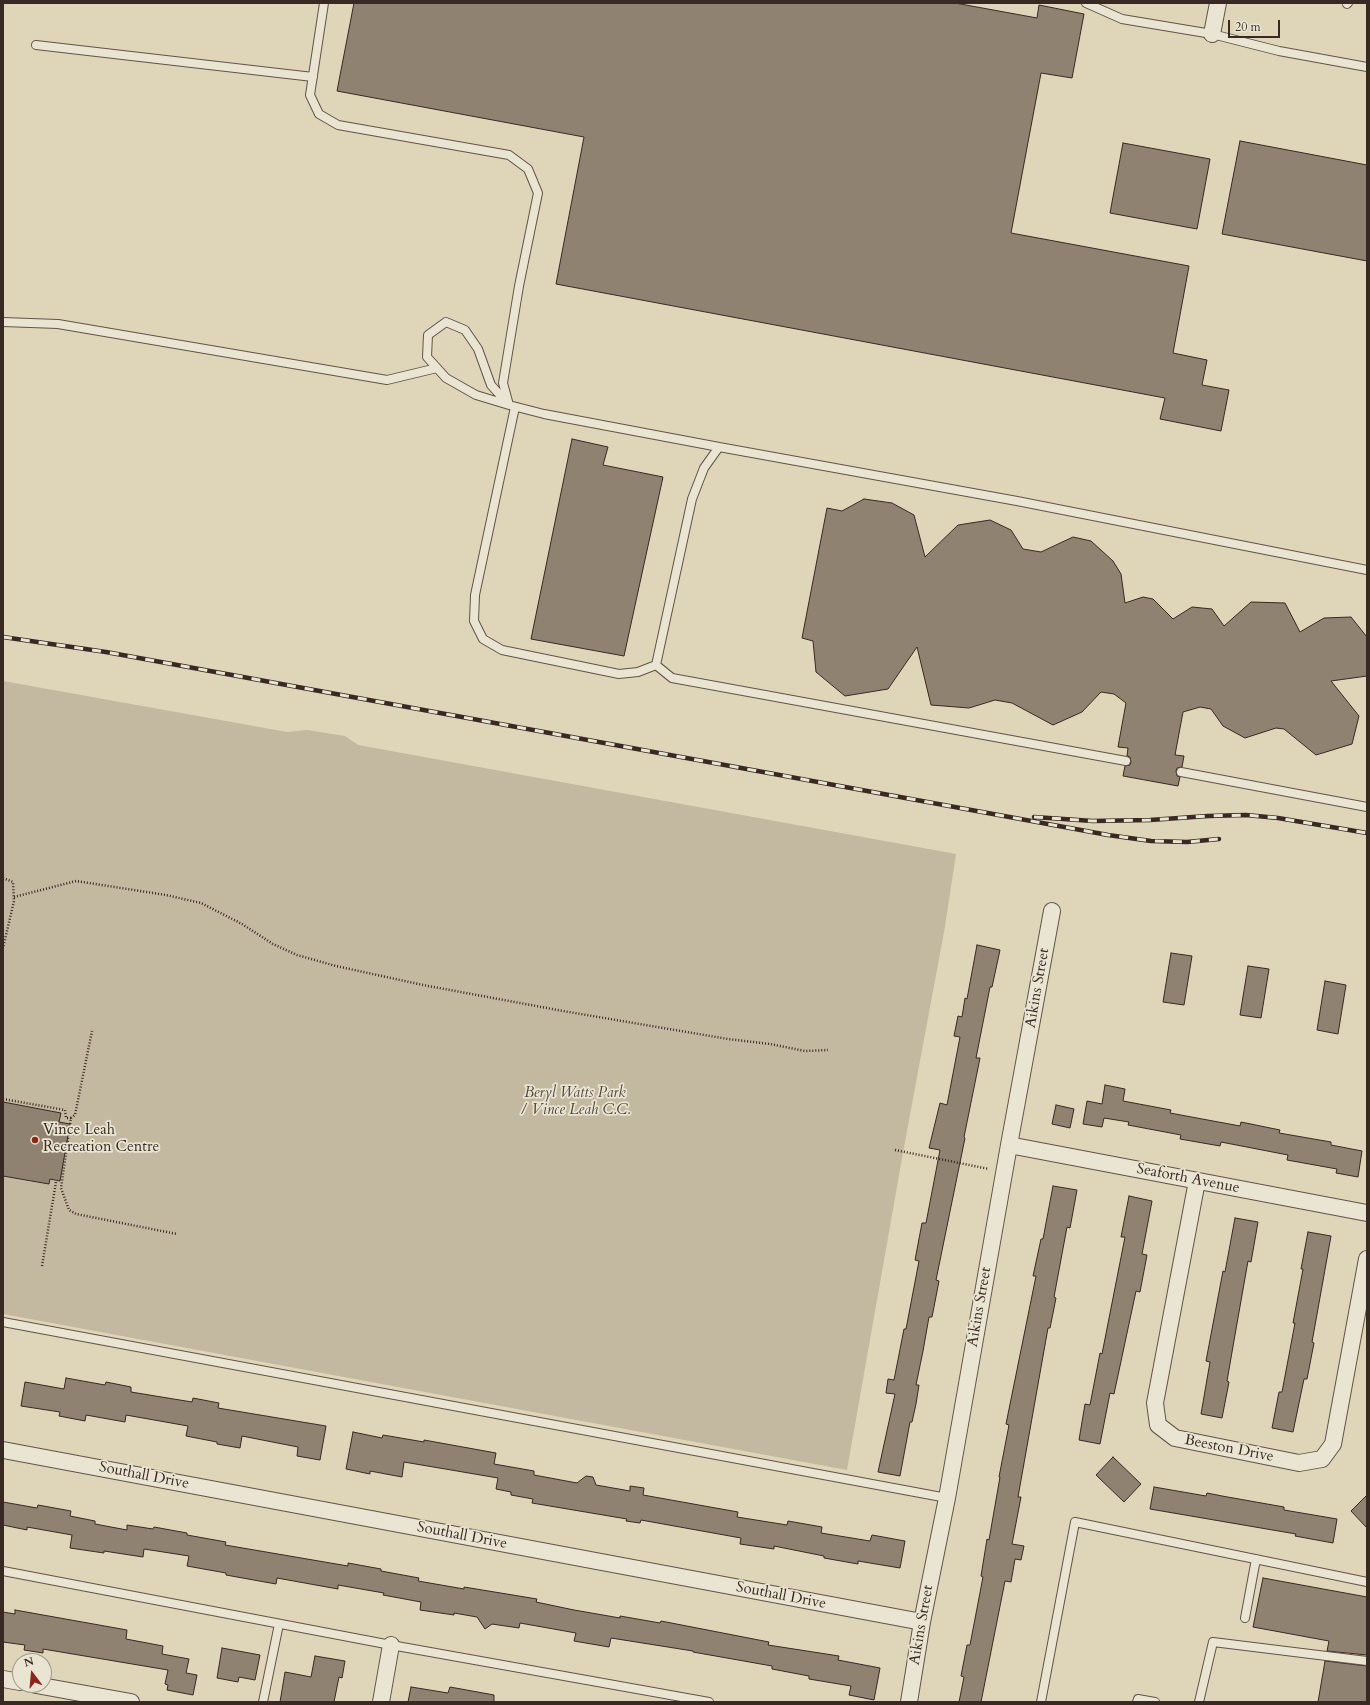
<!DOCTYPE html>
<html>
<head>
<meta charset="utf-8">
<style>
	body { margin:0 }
	#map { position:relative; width:1370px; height:1705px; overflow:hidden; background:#dfd5b9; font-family:Cardo,serif }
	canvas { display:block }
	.frame { position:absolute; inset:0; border:4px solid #382923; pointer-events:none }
	.north { position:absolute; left:12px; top:1653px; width:40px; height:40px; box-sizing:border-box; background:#eae4d2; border:1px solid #a3998c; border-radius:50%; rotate:344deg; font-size:11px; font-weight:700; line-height:16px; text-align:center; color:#382923 }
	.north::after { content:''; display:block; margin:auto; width:14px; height:18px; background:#8f2418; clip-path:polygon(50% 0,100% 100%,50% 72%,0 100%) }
	.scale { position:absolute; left:1228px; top:20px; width:52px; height:18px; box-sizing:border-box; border:2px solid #382923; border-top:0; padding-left:5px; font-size:12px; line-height:14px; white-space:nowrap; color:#382923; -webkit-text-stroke:3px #eae4d2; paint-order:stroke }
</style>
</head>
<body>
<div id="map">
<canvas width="1370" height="1705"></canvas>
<div class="frame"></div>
<div class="north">N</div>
<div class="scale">20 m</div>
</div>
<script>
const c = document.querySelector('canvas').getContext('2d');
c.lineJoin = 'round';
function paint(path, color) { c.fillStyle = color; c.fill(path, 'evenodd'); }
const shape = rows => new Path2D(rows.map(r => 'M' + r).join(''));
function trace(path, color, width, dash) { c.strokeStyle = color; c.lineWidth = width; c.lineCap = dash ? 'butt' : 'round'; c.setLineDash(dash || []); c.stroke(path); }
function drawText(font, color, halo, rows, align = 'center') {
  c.font = font + ' Cardo,serif'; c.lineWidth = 3.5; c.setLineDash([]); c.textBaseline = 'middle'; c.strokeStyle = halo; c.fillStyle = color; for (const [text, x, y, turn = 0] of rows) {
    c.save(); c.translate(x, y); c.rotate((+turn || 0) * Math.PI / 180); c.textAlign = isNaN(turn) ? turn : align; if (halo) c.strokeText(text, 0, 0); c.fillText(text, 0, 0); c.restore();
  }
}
paint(shape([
	[3,681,287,732,307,730,345,736,358,745,956,854,944,932,904,1147,847,1470,3,1314]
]), '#c3b8a0');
const building = shape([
	[354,3,955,3,1037,18,1039,5,1084,14,1072,78,1041,73,1011,233,1189,266,1173,353,1207,360,1202,385,1229,390,1221,431,1160,419,1165,398,556,284,584,137,337,91,354,3],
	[1240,141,1367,165,1367,261,1222,234,1240,141],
	[1123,143,1210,159,1197,229,1110,213,1123,143],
	[572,439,608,447,603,465,663,477,624,656,531,639,572,439],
	[864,499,892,503,914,515,925,557,958,525,990,520,1011,530,1023,549,1041,552,1073,537,1091,541,1113,561,1121,574,1125,603,1143,597,1153,599,1173,619,1192,607,1212,609,1224,626,1251,602,1285,603,1300,632,1324,618,1351,617,1367,637,1367,676,1331,681,1359,716,1352,744,1316,755,1284,729,1276,728,1245,738,1223,726,1211,709,1200,707,1183,712,1175,755,1184,756,1182,767,1177,768,1176,771,1177,776,1180,777,1178,786,1123,776,1125,766,1130,765,1131,762,1130,757,1127,756,1128,748,1118,747,1126,703,1114,694,1101,692,1082,712,1053,725,1012,703,995,700,969,708,931,705,917,647,888,689,845,696,816,672,813,641,802,638,827,508,842,511,864,499],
	[977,945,1000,950,992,987,990,987,976,1058,980,1058,964,1137,965,1138,936,1280,939,1281,932,1317,929,1317,923,1351,916,1385,919,1385,916,1404,912,1422,910,1422,900,1476,878,1472,895,1394,886,1393,888,1379,894,1380,904,1329,906,1329,919,1261,915,1260,922,1223,926,1223,940,1150,929,1148,940,1103,947,1105,960,1037,954,1036,958,1016,962,1017,965,998,967,999,977,945],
	[1171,953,1192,956,1184,1005,1163,1002,1171,953],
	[1248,966,1269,969,1261,1018,1240,1015,1248,966],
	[1325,981,1346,985,1338,1034,1317,1030,1325,981],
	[1105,1085,1125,1089,1123,1101,1171,1110,1170,1113,1240,1126,1241,1122,1280,1130,1279,1133,1331,1142,1331,1145,1362,1151,1358,1177,1336,1173,1337,1169,1287,1160,1288,1155,1221,1142,1220,1146,1180,1139,1181,1135,1128,1125,1129,1122,1104,1118,1102,1127,1083,1124,1087,1101,1102,1104,1105,1085],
	[3,1102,61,1113,59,1122,70,1124,60,1181,50,1179,49,1184,3,1176,3,1102],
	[1056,1105,1074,1109,1070,1128,1052,1124,1056,1105],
	[1053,1186,1077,1190,1070,1228,1067,1227,1054,1297,1056,1298,1050,1328,1048,1328,1018,1497,1021,1497,1012,1544,1024,1546,1021,1560,1015,1559,1011,1582,1005,1581,981,1702,959,1702,964,1677,961,1676,967,1645,970,1645,983,1577,981,1576,987,1539,989,1540,1000,1477,999,1477,1009,1425,1006,1424,1036,1276,1033,1276,1041,1239,1043,1239,1053,1186],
	[1129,1196,1152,1201,1142,1254,1147,1255,1140,1292,1136,1291,1114,1394,1110,1393,1100,1444,1079,1440,1085,1404,1090,1405,1100,1353,1102,1354,1125,1237,1121,1237,1129,1196],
	[1235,1218,1258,1222,1251,1262,1248,1261,1236,1329,1227,1381,1229,1382,1222,1418,1201,1414,1210,1362,1206,1361,1223,1271,1225,1272,1235,1218],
	[1308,1232,1331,1236,1312,1342,1314,1343,1307,1379,1304,1379,1293,1432,1272,1428,1279,1392,1282,1392,1295,1323,1293,1323,1303,1269,1301,1269,1308,1232],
	[66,1378,105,1385,106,1382,131,1387,131,1392,192,1402,193,1398,219,1403,218,1408,326,1426,320,1460,297,1456,298,1447,242,1436,240,1448,217,1444,217,1442,186,1436,188,1426,126,1415,125,1422,86,1415,85,1421,59,1416,60,1412,21,1406,25,1382,64,1389,66,1378],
	[353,1432,382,1438,383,1435,424,1442,424,1440,496,1453,494,1464,534,1471,534,1475,577,1483,586,1476,593,1477,596,1485,630,1491,630,1486,644,1488,643,1495,738,1512,737,1517,787,1525,788,1521,822,1527,821,1533,870,1541,872,1535,905,1541,900,1568,858,1561,858,1564,824,1558,824,1556,774,1546,774,1549,740,1544,741,1538,641,1520,640,1523,626,1521,627,1519,532,1503,533,1499,511,1495,511,1492,496,1489,498,1478,457,1471,404,1462,402,1477,370,1471,370,1474,346,1469,353,1432],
	[1113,1457,1141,1484,1124,1502,1096,1475,1113,1457],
	[1154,1487,1206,1496,1207,1493,1222,1496,1284,1507,1284,1510,1337,1519,1333,1543,1295,1536,1296,1534,1150,1509,1154,1487],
	[1367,1495,1367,1528,1351,1511,1367,1495],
	[3,1502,37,1508,38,1505,71,1511,70,1516,95,1521,95,1524,127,1530,127,1525,153,1529,154,1527,187,1533,187,1535,226,1542,225,1545,348,1566,348,1563,381,1569,381,1571,419,1578,418,1581,464,1589,464,1587,537,1599,536,1602,574,1610,620,1618,620,1616,660,1623,661,1621,769,1642,768,1645,839,1656,838,1660,880,1668,874,1700,849,1695,851,1686,809,1679,809,1676,772,1669,772,1666,693,1652,693,1651,611,1638,609,1647,574,1641,576,1633,520,1623,519,1628,492,1624,485,1629,477,1617,454,1613,454,1615,420,1610,421,1602,383,1595,384,1593,338,1585,338,1589,277,1578,276,1584,226,1575,226,1573,187,1566,189,1556,144,1549,143,1557,104,1551,104,1553,70,1548,72,1535,27,1527,27,1530,3,1525,3,1502],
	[1263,1578,1367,1597,1367,1655,1327,1651,1329,1641,1253,1627,1263,1578],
	[15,1610,127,1630,126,1639,163,1646,162,1654,189,1659,186,1673,197,1675,193,1695,167,1690,168,1685,165,1684,168,1670,43,1649,43,1653,24,1650,25,1645,3,1642,3,1612,15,1614,15,1610],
	[222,1648,260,1655,255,1680,239,1677,238,1682,217,1678,222,1648],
	[315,1656,345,1661,342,1678,339,1677,334,1702,280,1702,285,1672,311,1677,315,1656],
	[1325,1661,1367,1666,1367,1702,1318,1702,1325,1661],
	[411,1687,448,1693,450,1687,494,1695,494,1702,408,1702,411,1687]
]);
paint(building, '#8f8271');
trace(building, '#382923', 1);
const lane = shape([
	[324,3,310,95,319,114,338,125,509,155,528,169,538,193,519,286,503,383,509,405,544,414,719,447,704,468,692,499,656,665,672,678,1126,761],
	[1086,3,1122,19,1212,34,1279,51,1367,67],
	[1347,4,1348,3],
	[36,45,313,77],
	[3,322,58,324,387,380,437,368],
	[446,322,465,330,478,349,491,385,509,405,476,395,446,378,427,357,428,335,446,322],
	[515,407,475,595,474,621,483,639,502,650,619,674,638,672,656,665],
	[719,447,1017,501,1367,570],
	[1181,772,1367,807],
	[3,1322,947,1498],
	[3,1571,391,1645,709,1702],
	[1245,1618,1256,1559],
	[263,1702,279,1624],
	[1041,1702,1075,1522,1367,1582],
	[1137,1702,1138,1699,1155,1702],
	[1199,1702,1213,1642,1367,1661]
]);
const street = shape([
	[1212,34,1218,3],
	[1009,1145,1367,1213],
	[1197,1181,1155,1403,1158,1425,1175,1438,1299,1463,1322,1459,1333,1444,1367,1259],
	[3,1450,922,1622],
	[3,1679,20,1682],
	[36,1685,131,1702],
	[381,1702,391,1645],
	[909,1702,922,1622,947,1498,1009,1145,1052,911]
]);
trace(lane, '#625448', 10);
trace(street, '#625448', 18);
trace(shape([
	[3,878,13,882,14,901,3,948],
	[14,897,76,881,166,895,201,903,242,924,273,944,297,955,336,966,423,985,563,1011,728,1039,770,1044,805,1051,828,1050],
	[3,1099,65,1110,66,1118,71,1118,61,1188,69,1210,76,1214,177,1234],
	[71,1118,75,1115,92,1031],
	[895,1150,989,1169],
	[42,1266,56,1182]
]), '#382923', 2.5, [1, 2]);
trace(lane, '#eae4d2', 8);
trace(street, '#eae4d2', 16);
const rail = shape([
	[3,637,106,652,1108,835,1151,841,1187,842,1219,839],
	[1034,817,1093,821,1150,820,1208,816,1246,815,1278,818,1367,833]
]);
trace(rail, '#382923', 4.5);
trace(rail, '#eae4d2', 3, [9]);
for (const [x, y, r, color] of [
	[35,1140,4,"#8f2418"]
]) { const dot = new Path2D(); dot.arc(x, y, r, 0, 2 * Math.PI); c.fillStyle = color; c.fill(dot); trace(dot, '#eae4d2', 1.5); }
drawText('15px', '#382923', '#eae4d2', [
	["Aikins Street",1038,988,-80],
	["Seaforth Avenue",1188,1179,11],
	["Aikins Street",980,1307,-80],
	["Beeston Drive",1229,1449,11],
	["Southall Drive",144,1476,11],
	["Southall Drive",462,1536,11],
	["Southall Drive",781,1596,11],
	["Aikins Street",922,1625,-80]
]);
drawText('italic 15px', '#54463c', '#eae4d2', [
	["Beryl Watts Park",575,1094],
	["/ Vince Leah C.C.",575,1111]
]);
drawText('15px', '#382923', '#eae4d2', [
	["Vince Leah",43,1131],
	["Recreation Centre",43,1148]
], 'left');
</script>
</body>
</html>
